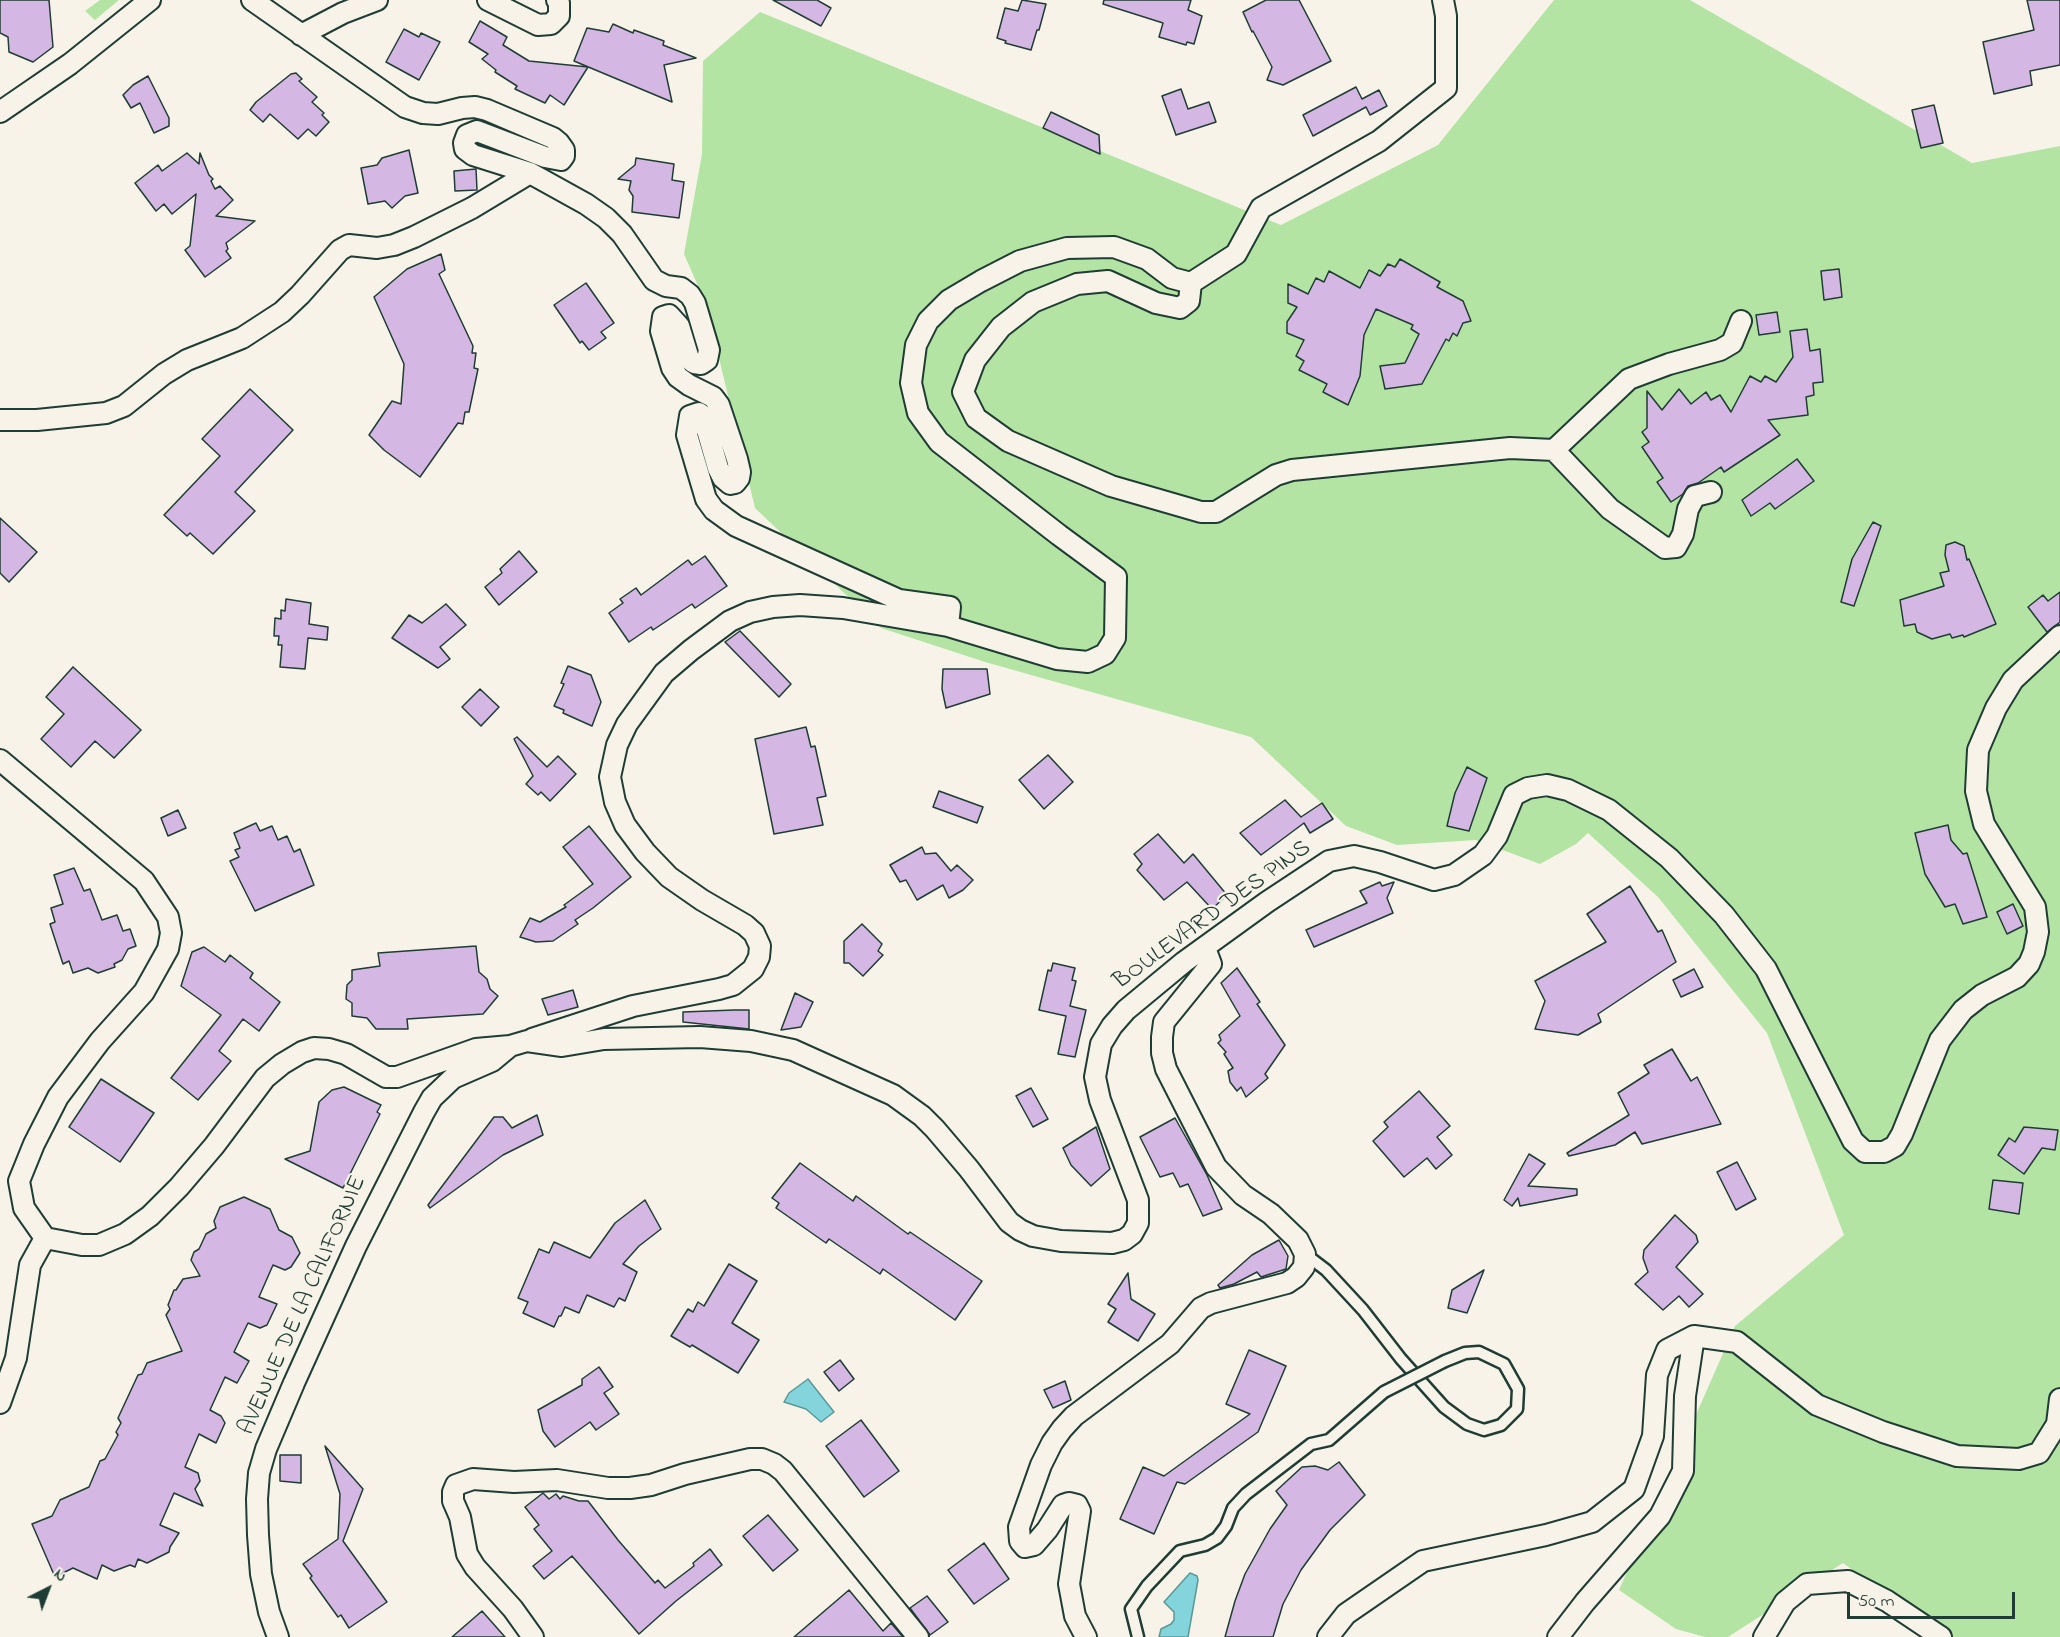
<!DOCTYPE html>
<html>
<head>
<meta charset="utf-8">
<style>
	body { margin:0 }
	#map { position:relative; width:2060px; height:1637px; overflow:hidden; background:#f7f3e8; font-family:"Indie Flower",sans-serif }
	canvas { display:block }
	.north { position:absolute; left:18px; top:1559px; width:60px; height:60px; -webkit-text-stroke:4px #f7f3e8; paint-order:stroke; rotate:42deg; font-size:16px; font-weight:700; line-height:24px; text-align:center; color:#1f3d34 }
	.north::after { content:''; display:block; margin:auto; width:21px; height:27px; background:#1f3d34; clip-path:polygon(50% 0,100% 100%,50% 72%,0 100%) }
	.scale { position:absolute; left:1847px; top:1592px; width:168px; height:27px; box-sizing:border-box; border:3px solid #1f3d34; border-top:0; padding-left:8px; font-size:18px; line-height:21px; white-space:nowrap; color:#1f3d34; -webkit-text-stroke:4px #f7f3e8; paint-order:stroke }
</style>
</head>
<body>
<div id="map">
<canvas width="2060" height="1637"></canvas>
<div class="north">N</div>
<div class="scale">50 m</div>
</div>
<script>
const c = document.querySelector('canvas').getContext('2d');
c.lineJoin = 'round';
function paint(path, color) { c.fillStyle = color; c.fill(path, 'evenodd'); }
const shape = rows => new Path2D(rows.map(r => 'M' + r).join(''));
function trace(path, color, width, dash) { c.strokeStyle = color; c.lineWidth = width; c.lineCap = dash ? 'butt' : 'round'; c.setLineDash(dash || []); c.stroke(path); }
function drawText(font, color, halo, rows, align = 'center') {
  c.font = font + ' "Indie Flower",sans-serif'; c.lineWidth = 4.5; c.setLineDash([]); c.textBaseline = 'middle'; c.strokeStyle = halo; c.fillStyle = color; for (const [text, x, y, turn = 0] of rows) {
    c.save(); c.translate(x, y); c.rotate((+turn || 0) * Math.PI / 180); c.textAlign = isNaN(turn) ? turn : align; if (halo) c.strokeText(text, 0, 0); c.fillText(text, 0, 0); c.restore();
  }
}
paint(shape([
	[100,0,119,0,95,20,85,11],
	[1554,0,1690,0,1972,163,2060,146,2060,1637,1946,1637,1843,1563,1728,1637,1705,1637,1676,1629,1619,1590,1735,1326,1844,1235,1767,1033,1658,897,1588,833,1576,844,1540,864,1476,840,1397,845,1346,826,1251,737,985,662,881,628,755,508,706,304,684,254,702,154,703,61,760,12,1281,225,1438,145]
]), '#b4e4a4');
const water = shape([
	[808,1379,834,1412,821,1422,806,1409,784,1402,789,1393,808,1379],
	[1190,1573,1197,1576,1198,1580,1188,1637,1159,1637,1161,1629,1171,1624,1174,1620,1174,1612,1164,1602,1190,1573]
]);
paint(water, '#83d4db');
trace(water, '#5b9898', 1.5);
const building = shape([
	[0,0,49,0,53,47,33,62,9,52,8,37,0,33,0,0],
	[773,0,817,0,831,8,821,26,773,0],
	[1022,0,1046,4,1039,30,1037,30,1031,50,1005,43,1006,41,997,38,1005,8,1018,11,1022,0],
	[1104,0,1191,0,1188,10,1202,16,1194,44,1187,42,1186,45,1159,37,1163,23,1103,4,1104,0],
	[1266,0,1299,0,1331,61,1283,85,1267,80,1272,67,1253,31,1252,32,1243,12,1266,0],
	[2027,0,2060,0,2060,65,2030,71,2032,85,1994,94,1983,42,2034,30,2027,0],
	[480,21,507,37,503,45,529,61,588,67,564,105,550,95,545,103,515,89,517,86,495,72,496,70,482,59,488,54,469,42,480,21],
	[613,24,633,33,634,30,664,41,663,45,696,58,664,65,672,102,574,61,587,28,609,32,613,24],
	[404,29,419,37,421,33,440,42,419,80,386,62,404,29],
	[296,73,302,79,299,81,317,97,312,102,324,113,322,115,329,122,316,136,308,129,298,139,270,114,263,122,250,110,256,102,291,74,296,73],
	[148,76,169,118,169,126,154,133,140,103,131,108,123,95,133,85,148,76],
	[1356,87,1362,99,1379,90,1387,106,1370,115,1366,107,1313,136,1303,115,1356,87],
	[1181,89,1188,109,1209,102,1216,122,1176,135,1162,96,1181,89],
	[1934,105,1943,143,1921,148,1912,110,1934,105],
	[1051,112,1099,135,1100,154,1043,128,1051,112],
	[409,150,418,193,405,196,392,208,385,201,368,204,361,168,377,165,382,158,409,150],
	[187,153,199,164,200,153,209,175,213,179,211,181,215,189,220,186,233,200,216,216,255,221,226,243,228,249,226,251,231,258,205,277,185,250,190,246,196,194,172,214,164,204,156,211,135,183,158,165,162,171,187,153],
	[636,158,674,164,672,180,684,182,679,218,632,212,633,196,629,190,631,181,618,179,635,165,636,158],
	[476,169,477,190,455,191,454,171,476,169],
	[441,254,445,270,439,274,473,346,472,353,476,353,474,368,478,369,469,412,465,412,463,424,458,423,420,477,384,450,369,435,392,401,401,404,404,364,374,297,407,269,441,254],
	[1400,259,1440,282,1437,287,1463,301,1471,321,1463,323,1457,336,1453,333,1449,341,1446,339,1422,384,1385,389,1380,366,1405,363,1419,334,1411,329,1413,325,1376,309,1364,335,1360,376,1348,405,1323,392,1327,384,1299,370,1304,361,1296,356,1304,340,1287,333,1287,322,1297,307,1288,303,1288,284,1308,294,1316,278,1324,282,1329,271,1360,288,1369,270,1380,276,1388,264,1395,267,1400,259],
	[1839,269,1842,297,1824,300,1821,271,1839,269],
	[586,283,614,323,601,332,606,338,589,350,582,341,580,343,554,305,586,283],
	[1777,312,1780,332,1759,335,1756,315,1777,312],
	[1807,329,1810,351,1820,349,1823,382,1813,383,1814,395,1806,397,1808,415,1768,420,1780,435,1724,472,1721,467,1698,483,1688,486,1683,494,1671,502,1657,482,1663,478,1642,447,1649,442,1642,432,1647,428,1647,391,1662,410,1679,389,1691,404,1706,392,1711,400,1720,395,1731,412,1750,376,1761,382,1765,376,1776,382,1793,357,1790,331,1807,329],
	[250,389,293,430,235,492,255,511,213,554,190,533,187,536,164,515,220,456,202,439,250,389],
	[1797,459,1814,481,1775,509,1770,503,1751,516,1742,500,1797,459],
	[0,518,37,552,9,582,0,573,0,518],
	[1873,522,1881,526,1854,606,1841,602,1852,559,1873,522],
	[1955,542,1964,546,1967,560,1969,559,1996,624,1964,637,1963,635,1952,638,1950,634,1932,639,1917,632,1915,624,1904,626,1900,600,1944,586,1940,573,1949,571,1945,555,1946,545,1955,542],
	[519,551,537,572,499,605,485,587,502,573,500,569,519,551],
	[705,556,727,586,695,608,692,604,653,630,651,627,629,642,609,613,623,603,620,599,636,588,641,595,688,560,692,565,705,556],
	[2060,592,2060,622,2047,632,2028,607,2043,595,2048,601,2060,592],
	[286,599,311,603,309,624,328,627,327,640,308,638,305,669,280,667,282,645,278,645,279,636,274,636,275,618,281,619,281,610,285,611,286,599],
	[446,604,466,625,440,647,450,659,438,668,392,638,409,615,422,623,446,604],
	[740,631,791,684,779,697,725,642,740,631],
	[568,666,591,675,601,702,592,726,563,713,564,710,554,706,564,684,561,683,568,666],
	[73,667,141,730,114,758,95,741,71,767,41,739,64,714,46,697,73,667],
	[943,669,987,669,990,694,946,708,942,689,943,669],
	[480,689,499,707,481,726,462,707,480,689],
	[806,727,811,747,815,746,826,796,817,798,823,825,774,834,755,739,806,727],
	[517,737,547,767,558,756,576,774,550,801,541,792,538,795,526,784,533,776,514,739,517,737],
	[1048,755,1073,782,1044,809,1019,780,1048,755],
	[1467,767,1487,778,1469,831,1447,826,1455,793,1467,767],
	[939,791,983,807,977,823,933,807,939,791],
	[1285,800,1301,817,1322,803,1333,819,1310,833,1304,823,1261,855,1240,833,1285,800],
	[178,810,186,828,168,836,161,818,178,810],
	[256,823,260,831,272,826,278,840,287,836,294,852,300,849,314,885,255,911,230,861,239,857,235,850,240,848,234,833,256,823],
	[1948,825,1951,840,1963,854,1967,853,1987,917,1963,924,1955,904,1945,907,1925,874,1915,833,1948,825],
	[589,826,631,877,593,908,575,920,578,924,553,941,536,942,520,937,530,918,540,922,566,907,564,905,593,884,563,847,589,826],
	[1158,834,1184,863,1193,854,1227,895,1212,909,1187,882,1164,900,1137,870,1142,864,1134,854,1158,834],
	[922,847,925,854,936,853,951,871,957,865,973,880,963,890,949,898,943,885,917,900,906,880,900,882,890,865,922,847],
	[74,868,84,891,90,889,102,920,117,915,123,931,130,929,136,946,128,949,122,960,114,964,115,967,98,973,88,968,73,973,69,961,63,964,50,924,55,922,51,908,63,904,54,875,74,868],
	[1380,882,1382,886,1394,882,1387,898,1393,913,1314,947,1306,930,1367,903,1360,891,1380,882],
	[1630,886,1658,932,1662,930,1676,962,1598,1014,1601,1022,1578,1035,1535,1029,1545,1001,1535,981,1606,942,1587,914,1630,886],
	[2013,904,2023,926,2007,934,1997,912,2013,904],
	[862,924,882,944,878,951,883,955,863,976,849,963,844,963,844,941,862,924],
	[476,946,479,972,487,979,490,989,498,996,483,1014,407,1019,408,1029,376,1029,367,1018,352,1016,352,1003,346,999,347,985,352,980,352,970,380,966,378,953,476,946],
	[204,947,225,962,230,955,253,973,250,978,280,1002,259,1031,243,1019,219,1051,231,1061,198,1100,171,1078,221,1015,181,986,192,952,204,947],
	[1053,963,1075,968,1072,980,1076,981,1070,1006,1086,1010,1075,1057,1058,1054,1066,1016,1039,1010,1048,970,1051,971,1053,963],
	[1237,968,1260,1002,1257,1004,1285,1045,1265,1074,1268,1078,1246,1097,1241,1087,1237,1091,1230,1082,1228,1071,1233,1068,1224,1054,1226,1052,1218,1043,1221,1040,1219,1035,1240,1016,1221,983,1237,968],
	[1694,969,1703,987,1681,997,1673,980,1694,969],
	[573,990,578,1007,548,1015,542,999,573,990],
	[795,993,813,1002,801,1027,781,1030,795,993],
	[734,1010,749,1010,749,1029,683,1022,683,1012,734,1010],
	[1672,1049,1691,1081,1697,1077,1721,1124,1642,1144,1635,1132,1615,1145,1569,1156,1567,1153,1629,1115,1618,1093,1649,1073,1644,1065,1672,1049],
	[101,1079,154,1113,120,1162,69,1127,101,1079],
	[344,1087,381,1105,377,1112,380,1114,343,1188,285,1159,310,1151,319,1102,332,1090,344,1087],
	[1031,1088,1048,1119,1033,1127,1016,1096,1031,1088],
	[1419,1091,1450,1126,1437,1137,1452,1155,1436,1169,1427,1158,1404,1177,1373,1141,1388,1127,1384,1122,1419,1091],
	[537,1115,543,1135,503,1155,430,1208,428,1205,494,1117,503,1117,512,1128,537,1115],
	[1175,1118,1207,1175,1222,1209,1203,1216,1188,1184,1180,1187,1173,1173,1160,1177,1140,1137,1175,1118],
	[1096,1127,1110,1169,1091,1186,1071,1165,1063,1148,1096,1127],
	[2024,1127,2058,1130,2055,1150,2042,1148,2024,1174,1998,1155,2009,1138,2015,1142,2024,1127],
	[1529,1154,1545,1164,1528,1186,1577,1189,1577,1195,1520,1206,1518,1198,1512,1206,1504,1200,1529,1154],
	[1737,1162,1756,1199,1736,1210,1717,1172,1737,1162],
	[800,1163,853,1201,856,1196,908,1234,910,1232,982,1281,955,1320,883,1269,880,1274,829,1239,826,1243,776,1208,779,1203,772,1198,800,1163],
	[1993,1180,2023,1183,2019,1214,1989,1209,1993,1180],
	[244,1197,270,1209,279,1230,292,1237,300,1253,291,1267,285,1270,273,1265,259,1297,277,1304,267,1325,260,1328,248,1323,234,1352,249,1361,237,1383,225,1377,210,1410,221,1416,225,1423,216,1443,199,1434,185,1467,198,1473,200,1481,195,1489,203,1506,174,1493,160,1525,179,1533,170,1547,169,1552,147,1563,138,1559,135,1567,130,1565,114,1571,102,1565,97,1579,73,1568,55,1577,32,1524,52,1516,60,1500,89,1487,100,1461,105,1459,118,1435,116,1432,121,1423,118,1418,138,1375,142,1374,147,1363,182,1351,166,1315,170,1309,168,1305,174,1290,176,1290,183,1279,200,1276,191,1260,194,1252,199,1249,206,1234,216,1228,214,1221,220,1207,244,1197],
	[645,1200,661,1229,639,1246,623,1264,637,1272,625,1301,619,1298,614,1307,587,1295,579,1313,565,1307,561,1316,559,1316,554,1327,523,1313,528,1302,518,1298,539,1249,549,1253,554,1242,590,1258,615,1223,645,1200],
	[1675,1215,1696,1235,1698,1242,1676,1267,1703,1294,1689,1307,1679,1296,1663,1310,1635,1284,1648,1272,1643,1258,1644,1250,1675,1215],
	[1279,1240,1288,1256,1286,1269,1261,1277,1257,1272,1234,1284,1220,1288,1218,1285,1252,1255,1279,1240],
	[729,1264,757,1281,732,1323,759,1340,738,1373,692,1345,690,1347,671,1336,688,1309,693,1312,698,1302,704,1306,729,1264],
	[1484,1270,1467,1313,1448,1308,1452,1290,1484,1270],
	[1128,1273,1131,1299,1155,1314,1138,1341,1108,1322,1116,1309,1108,1304,1128,1273],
	[1249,1350,1286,1366,1258,1432,1185,1484,1177,1482,1154,1534,1120,1519,1143,1467,1164,1476,1250,1414,1226,1404,1249,1350],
	[840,1360,854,1379,839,1391,824,1372,840,1360],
	[599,1367,613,1387,604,1393,619,1414,596,1430,590,1422,555,1447,543,1431,538,1410,582,1385,582,1379,599,1367],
	[1065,1381,1071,1400,1053,1408,1044,1390,1065,1381],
	[861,1420,899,1471,864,1497,826,1446,861,1420],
	[325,1446,363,1489,343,1541,387,1602,349,1628,341,1615,338,1617,310,1578,312,1576,303,1564,338,1539,340,1494,325,1446],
	[280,1455,301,1455,301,1483,280,1481,280,1455],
	[1339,1462,1365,1495,1330,1530,1301,1570,1283,1604,1273,1637,1225,1637,1235,1601,1245,1574,1270,1529,1287,1505,1276,1491,1302,1467,1315,1466,1328,1470,1339,1462],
	[543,1493,549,1499,556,1494,560,1499,563,1496,579,1501,588,1501,618,1540,649,1576,655,1583,658,1580,665,1588,694,1566,693,1563,710,1549,722,1565,676,1601,639,1634,572,1556,544,1579,533,1566,552,1551,534,1529,539,1525,525,1507,543,1493],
	[768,1515,798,1550,773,1571,743,1536,768,1515],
	[984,1543,1009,1579,974,1604,948,1570,984,1543],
	[849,1590,883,1631,891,1623,903,1637,794,1637,849,1590],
	[927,1596,948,1622,930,1635,910,1608,927,1596],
	[482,1611,505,1637,452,1637,482,1611]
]);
paint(building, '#d5b7e3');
trace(building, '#1f3d34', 1.5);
const lane = shape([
	[1305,1254,1326,1270,1363,1310,1401,1359,1444,1407,1467,1424,1484,1430,1501,1425,1517,1409,1518,1389,1504,1364,1479,1352,1465,1353,1445,1361],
	[1138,1637,1131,1609,1147,1586,1180,1551,1205,1545,1217,1538,1226,1526,1233,1508,1246,1494,1311,1444,1329,1440,1384,1392]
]);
const street = shape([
	[252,0,405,107,423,113,438,114,462,108,475,107,487,110,553,138,559,143,564,150,564,156,561,160,545,157,477,131,467,135,464,143,465,149,473,155,530,173,586,204,606,218,622,234,654,280,666,286,681,288,690,295,695,303,709,350,707,360,701,364,694,363,689,359,679,326,669,315,663,317,661,331,672,368,678,377,689,385,713,397,719,405,737,459,740,472,739,478,735,483,730,484,723,478,718,468,703,416,699,413,690,416,687,435,706,499,714,510,736,526,899,600,950,607,948,626,843,608,800,605,773,607,750,612,730,621,691,650,664,673,627,724,617,745,610,777,615,802,625,825,645,852,669,877,702,900,745,925,754,933,760,946,759,957,753,969,733,985,719,989,633,1006,532,1039],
	[488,0,538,25,551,24,559,16,559,3,557,0],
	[301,35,343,13,377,0],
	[0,112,70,64,150,0],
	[1191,283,1189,301,1180,308,1156,303,1108,281,1077,284,1033,302,1001,327,975,360,963,392,976,418,1008,441,1111,486,1201,512,1216,512,1276,475,1292,470,1510,448,1554,450,1629,379,1669,364,1720,350,1732,343,1741,321],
	[0,420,37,420,106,413,124,406,164,374,187,360,242,338,282,312,300,295,340,250,349,245,377,248,394,245,414,237,472,208,530,173],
	[1554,450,1610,509,1665,548,1676,547,1683,534,1688,509,1695,496,1711,492],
	[948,626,1057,659,1088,662,1105,654,1115,638,1116,577,1059,535,939,442,918,413,911,383,916,345,928,321,949,300,981,281,1020,261,1067,248,1114,247,1147,259,1172,278,1191,283,1236,254,1261,208,1379,141,1446,88,1446,16,1443,0],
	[0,760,144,881,168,917,171,933,168,949,144,992,100,1041,58,1097,34,1144,19,1181,24,1208,45,1238,82,1245,99,1245,125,1234,150,1216,179,1187,214,1146,265,1078,282,1064,302,1052,314,1048,329,1049,346,1054,386,1077,397,1077,476,1049,510,1046,527,1041,562,1046,604,1039,700,1037,751,1041,793,1050,893,1095,922,1116,935,1129,969,1169,1009,1222,1020,1230,1033,1236,1061,1241,1112,1243,1124,1240,1132,1234,1138,1223,1138,1200,1100,1100,1095,1077,1101,1044,1112,1026,1126,1010,1184,962,1267,902,1329,861,1354,856,1380,862,1434,880,1454,875,1483,855,1497,836,1514,795,1528,788,1547,785,1568,790,1609,810,1669,858,1724,915,1766,969,1853,1141,1865,1152,1884,1152,1895,1146,1902,1134,1940,1040,1963,1010,1982,995,2017,977,2029,964,2034,952,2038,932,2035,907,1984,824,1976,791,1978,750,1996,708,2013,680,2060,636],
	[0,1403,16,1358,30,1265,45,1238],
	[278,1637,269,1612,261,1574,258,1535,257,1499,259,1473,266,1449,294,1383,356,1246,424,1112,432,1098,453,1078,492,1061,510,1046],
	[533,1637,513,1609,475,1567,467,1554,460,1517,453,1501,453,1492,456,1485,473,1479,514,1482,557,1480,608,1488,630,1488,651,1485,685,1474,750,1459,762,1459,774,1464,783,1471,918,1637],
	[1086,1637,1075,1616,1069,1584,1080,1511,1077,1505,1069,1503,1063,1505,1047,1530,1034,1545,1025,1547,1020,1541,1019,1527,1041,1465,1052,1443,1062,1429,1074,1416,1170,1344,1201,1308,1211,1303,1287,1283,1296,1277,1304,1267,1305,1254,1298,1240,1271,1214,1243,1195,1216,1167,1166,1069,1162,1053,1162,1037,1164,1022,1211,964,1205,948],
	[1328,1637,1346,1614,1423,1561,1546,1535,1592,1522,1634,1489,1653,1436,1657,1375,1667,1350,1694,1336],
	[1558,1637,1585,1602,1660,1516,1683,1471,1685,1396,1694,1336,1737,1342,1817,1405,1883,1432,1957,1456,2019,1459,2039,1453,2057,1424,2060,1399],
	[1764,1637,1785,1602,1807,1584,1848,1581,1887,1601,1941,1637]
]);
trace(lane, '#1f3d34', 15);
trace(street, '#1f3d34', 24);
trace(lane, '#f7f3e8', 10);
trace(street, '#f7f3e8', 20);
const laneBridge = shape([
	[1384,1392,1445,1361]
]);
trace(laneBridge, '#1f3d34', 15, []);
trace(laneBridge, '#f7f3e8', 10);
drawText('24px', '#1f3d34', '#f7f3e8', [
	["BOULEVARD DES PINS",1213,916,-36],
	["AVENUE DE LA CALIFORNIE",304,1306,-66]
]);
</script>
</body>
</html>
